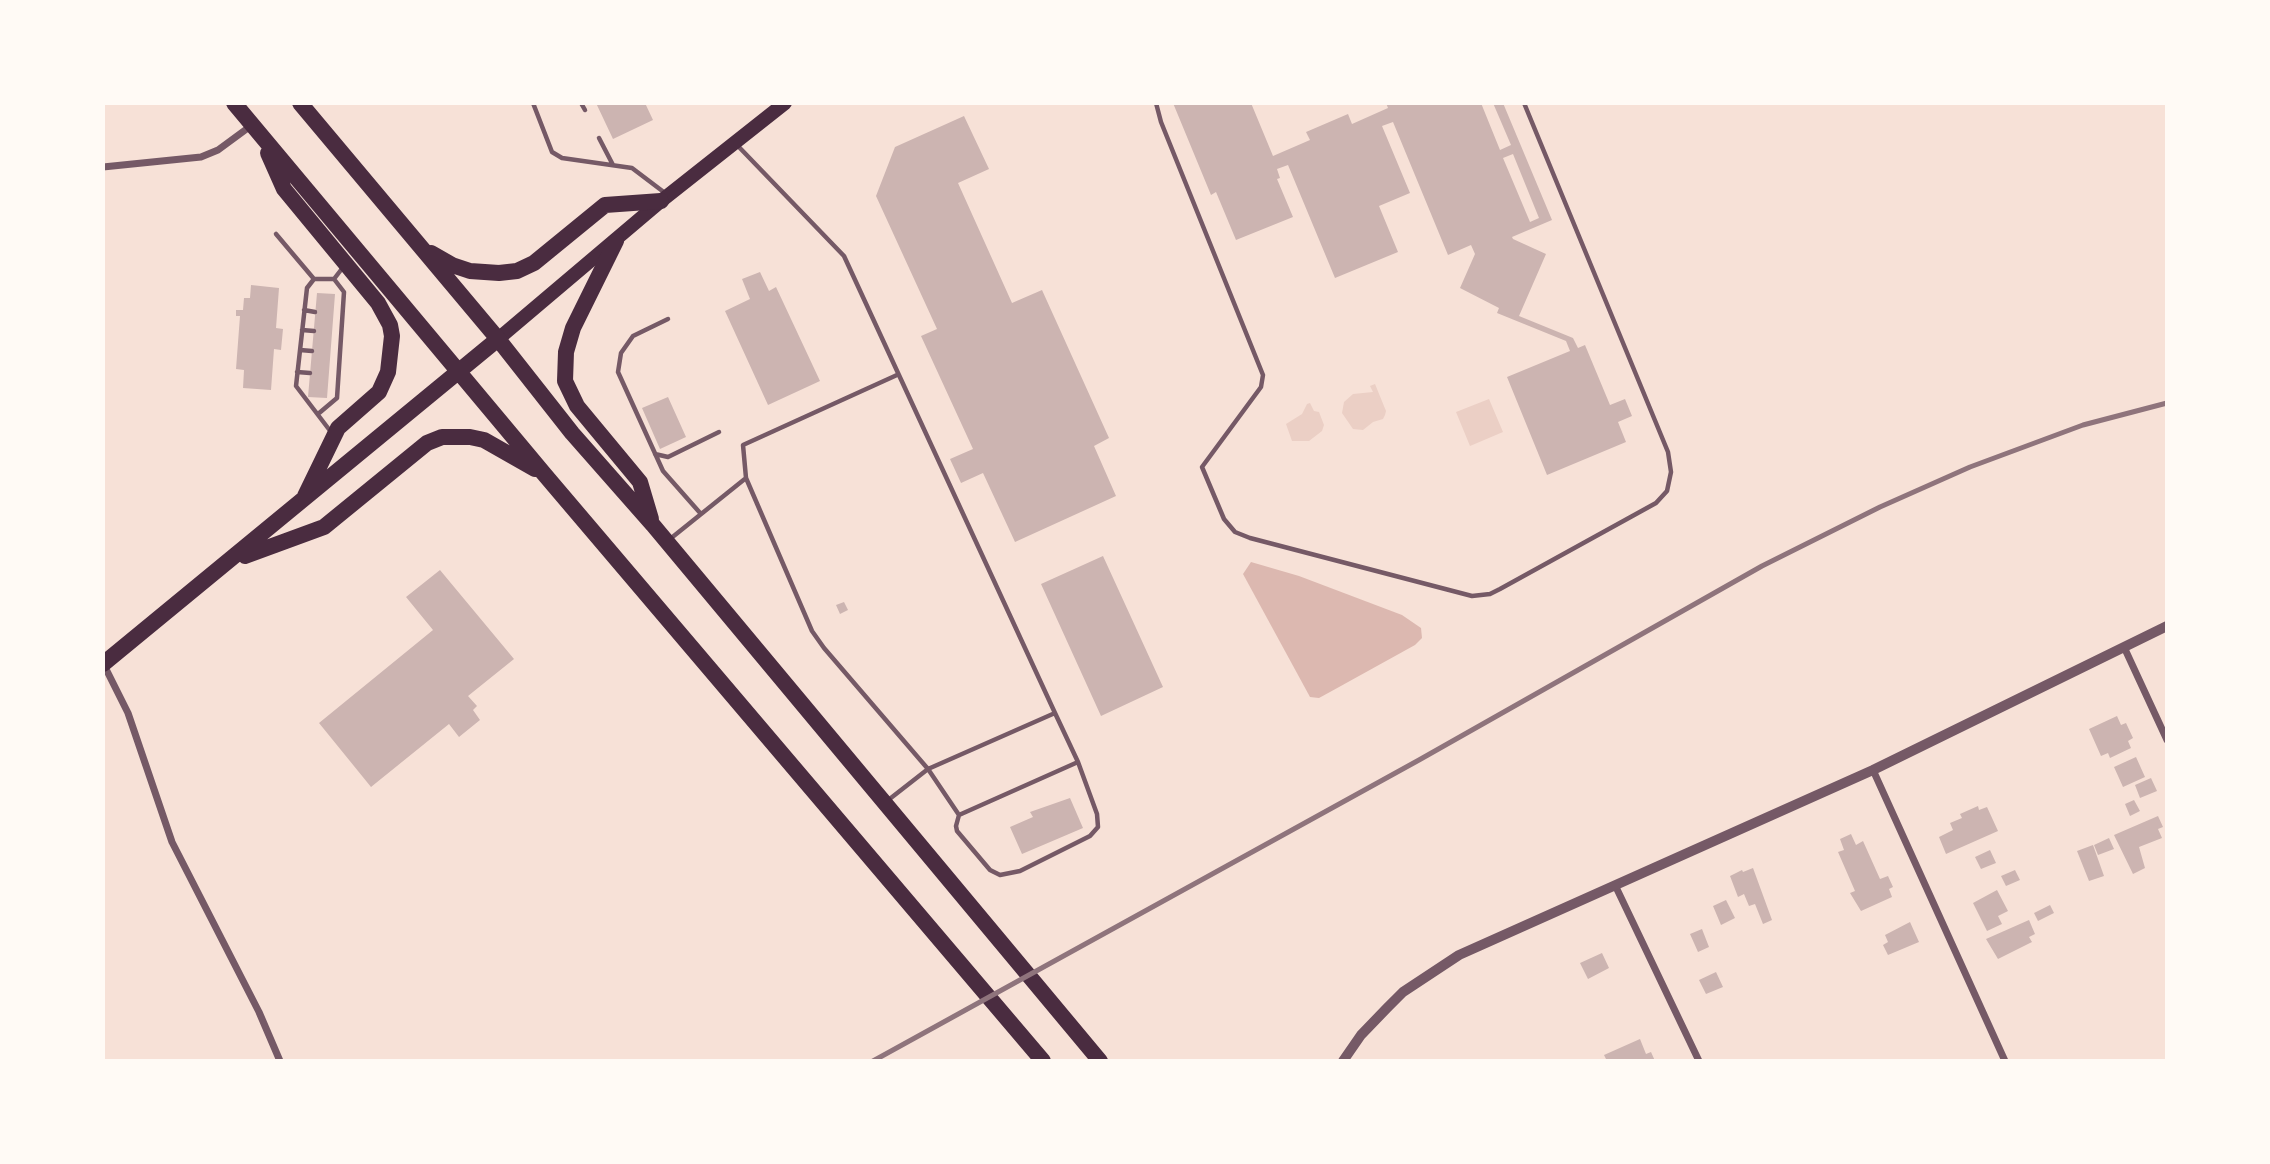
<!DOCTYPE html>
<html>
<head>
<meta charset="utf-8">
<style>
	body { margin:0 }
	#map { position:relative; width:2270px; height:1164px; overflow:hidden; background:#f7e1d7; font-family:"Space Grotesk",sans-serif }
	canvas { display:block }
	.frame { position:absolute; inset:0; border:105px solid #fffaf5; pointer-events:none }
</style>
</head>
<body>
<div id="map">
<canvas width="2270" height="1164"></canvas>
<div class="frame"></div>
</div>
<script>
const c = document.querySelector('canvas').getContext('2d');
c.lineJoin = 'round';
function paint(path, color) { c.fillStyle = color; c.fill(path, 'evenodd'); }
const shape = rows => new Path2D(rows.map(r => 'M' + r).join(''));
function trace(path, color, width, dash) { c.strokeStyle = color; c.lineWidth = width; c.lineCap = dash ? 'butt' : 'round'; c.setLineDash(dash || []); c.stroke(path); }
paint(shape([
	[1375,384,1386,411,1385,415,1383,419,1373,422,1363,430,1353,429,1342,413,1344,402,1353,394,1373,392,1370,386],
	[1489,399,1503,432,1470,446,1456,412],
	[1310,403,1314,411,1319,412,1324,425,1322,431,1309,441,1292,441,1286,424,1302,414,1307,404]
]), '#ebcfc5');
paint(shape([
	[1251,562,1299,576,1402,615,1421,628,1422,638,1415,645,1330,692,1319,698,1310,697,1243,574]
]), '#dcb8b0');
paint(shape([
	[596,103,645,103,653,120,613,139],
	[1173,103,1251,103,1273,156,1310,140,1306,132,1348,114,1352,124,1388,108,1386,103,1481,103,1500,150,1511,145,1493,103,1503,103,1552,220,1512,237,1513,239,1546,254,1519,316,1573,338,1578,348,1585,345,1610,405,1625,399,1632,416,1618,422,1626,442,1547,475,1507,377,1570,351,1566,341,1497,313,1499,308,1460,288,1475,254,1471,245,1448,255,1393,122,1382,126,1410,193,1379,206,1398,252,1335,278,1288,165,1277,169,1280,178,1277,179,1293,217,1236,240,1216,192,1211,195],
	[1513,154,1539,218,1530,222,1503,158],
	[964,116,989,169,958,183,1012,303,1042,290,1109,438,1094,446,1116,496,1015,542,983,473,961,483,950,459,973,449,921,336,937,329,876,196,895,147],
	[760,272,769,291,776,287,820,381,768,405,725,311,750,299,742,279],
	[251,285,279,288,276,328,283,329,281,350,274,349,271,390,243,388,244,370,236,369,240,316,236,316,236,310,243,310,244,298,250,298],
	[317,293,335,294,327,398,308,397],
	[668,397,686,437,660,449,642,408],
	[1103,556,1163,687,1101,716,1041,584],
	[440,570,514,659,468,696,477,706,473,710,480,720,459,737,449,724,371,787,319,723,433,630,406,597],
	[844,602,848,610,840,614,836,605],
	[2117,716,2121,725,2126,723,2133,738,2128,741,2131,748,2110,758,2108,753,2101,756,2089,729],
	[2136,757,2145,777,2123,787,2114,767],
	[2151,778,2157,791,2140,798,2135,785],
	[1070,798,1083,828,1022,854,1010,827,1033,817,1030,812],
	[2134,800,2140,811,2130,816,2125,804],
	[1978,806,1979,810,1987,807,1998,831,1946,854,1939,837,1953,830,1950,823,1962,818,1960,814],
	[2158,816,2163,827,2158,829,2162,838,2139,847,2145,868,2133,874,2114,835],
	[1851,834,1856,845,1863,841,1880,879,1888,876,1893,887,1889,889,1892,897,1861,911,1850,893,1855,891,1838,852,1844,850,1840,839],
	[2109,838,2114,849,2098,855,2094,845],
	[2093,845,2104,876,2089,881,2077,851],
	[1990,850,1996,863,1981,869,1975,857],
	[1753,868,1772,920,1763,924,1755,904,1749,906,1744,894,1738,897,1730,876,1742,870,1743,872],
	[2015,870,2020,880,2006,886,2001,876],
	[1997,890,2008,911,1998,916,2002,924,1987,931,1973,903],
	[1726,900,1735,918,1721,925,1713,906],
	[2050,905,2054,913,2038,921,2034,913],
	[2029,920,2035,934,2029,937,2032,942,1998,959,1986,939],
	[1910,922,1919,942,1888,955,1883,945,1888,942,1885,935],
	[1702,929,1709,947,1698,952,1690,934],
	[1602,953,1609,968,1588,979,1580,963],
	[1716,972,1723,987,1706,994,1699,980],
	[1640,1039,1646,1054,1651,1052,1655,1061,1607,1061,1604,1055]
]), '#ccb4b1');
trace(shape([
	[533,103,552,152,562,158,632,168,665,193],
	[581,103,585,110],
	[1156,103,1161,122,1263,375,1261,387,1202,467,1224,519,1235,532,1250,538,1472,596,1490,594,1500,589,1656,503,1667,491,1671,472,1668,452,1524,103],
	[599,138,613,165],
	[737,145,844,256,1055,713,928,769,887,801],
	[276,234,314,279],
	[304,310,315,312],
	[668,319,633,336,621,353,618,372,663,471,701,514],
	[302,330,314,331],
	[300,350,312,351],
	[297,372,310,373],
	[897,375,743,445,746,478,812,631,824,648,928,769,959,815,1078,762,1055,713],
	[318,414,337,398,344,292,334,279],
	[331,432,296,386,307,288,314,279,334,279,344,266],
	[655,454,668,457,719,432],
	[670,539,746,478],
	[959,815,956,826,957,831,990,870,1000,875,1020,871,1090,836,1098,827,1097,814,1078,762]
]), '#755966', 4.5);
trace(shape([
	[103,167,201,157,218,150,252,125],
	[2124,647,2167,740],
	[103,663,128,713,172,842,259,1012,280,1061],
	[1873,770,2005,1061],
	[1615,885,1699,1061]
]), '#755966', 7);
trace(shape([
	[1343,1061,1361,1035,1387,1008,1403,992,1459,955,1873,770,2167,626]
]), '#755966', 10);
trace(shape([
	[498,339,661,201,785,103]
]), '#4a2c40', 14);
trace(shape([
	[234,103,545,475,1043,1061],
	[300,103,498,339,572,433,653,525,1100,1061],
	[268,153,284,189,378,303,390,325,392,336,388,372,379,392,338,428,305,496],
	[616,241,573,328,566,352,565,381,577,406,640,482,651,519],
	[431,253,452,265,470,271,499,273,517,271,534,263,605,205,661,201],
	[245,556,324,527,427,443,442,437,470,437,484,440,535,469],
	[103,664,498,339]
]), '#4a2c40', 16);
trace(shape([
	[873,1061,1419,760,1762,566,1880,507,1970,467,2083,425,2167,403]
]), '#8f747c', 5);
</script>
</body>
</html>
